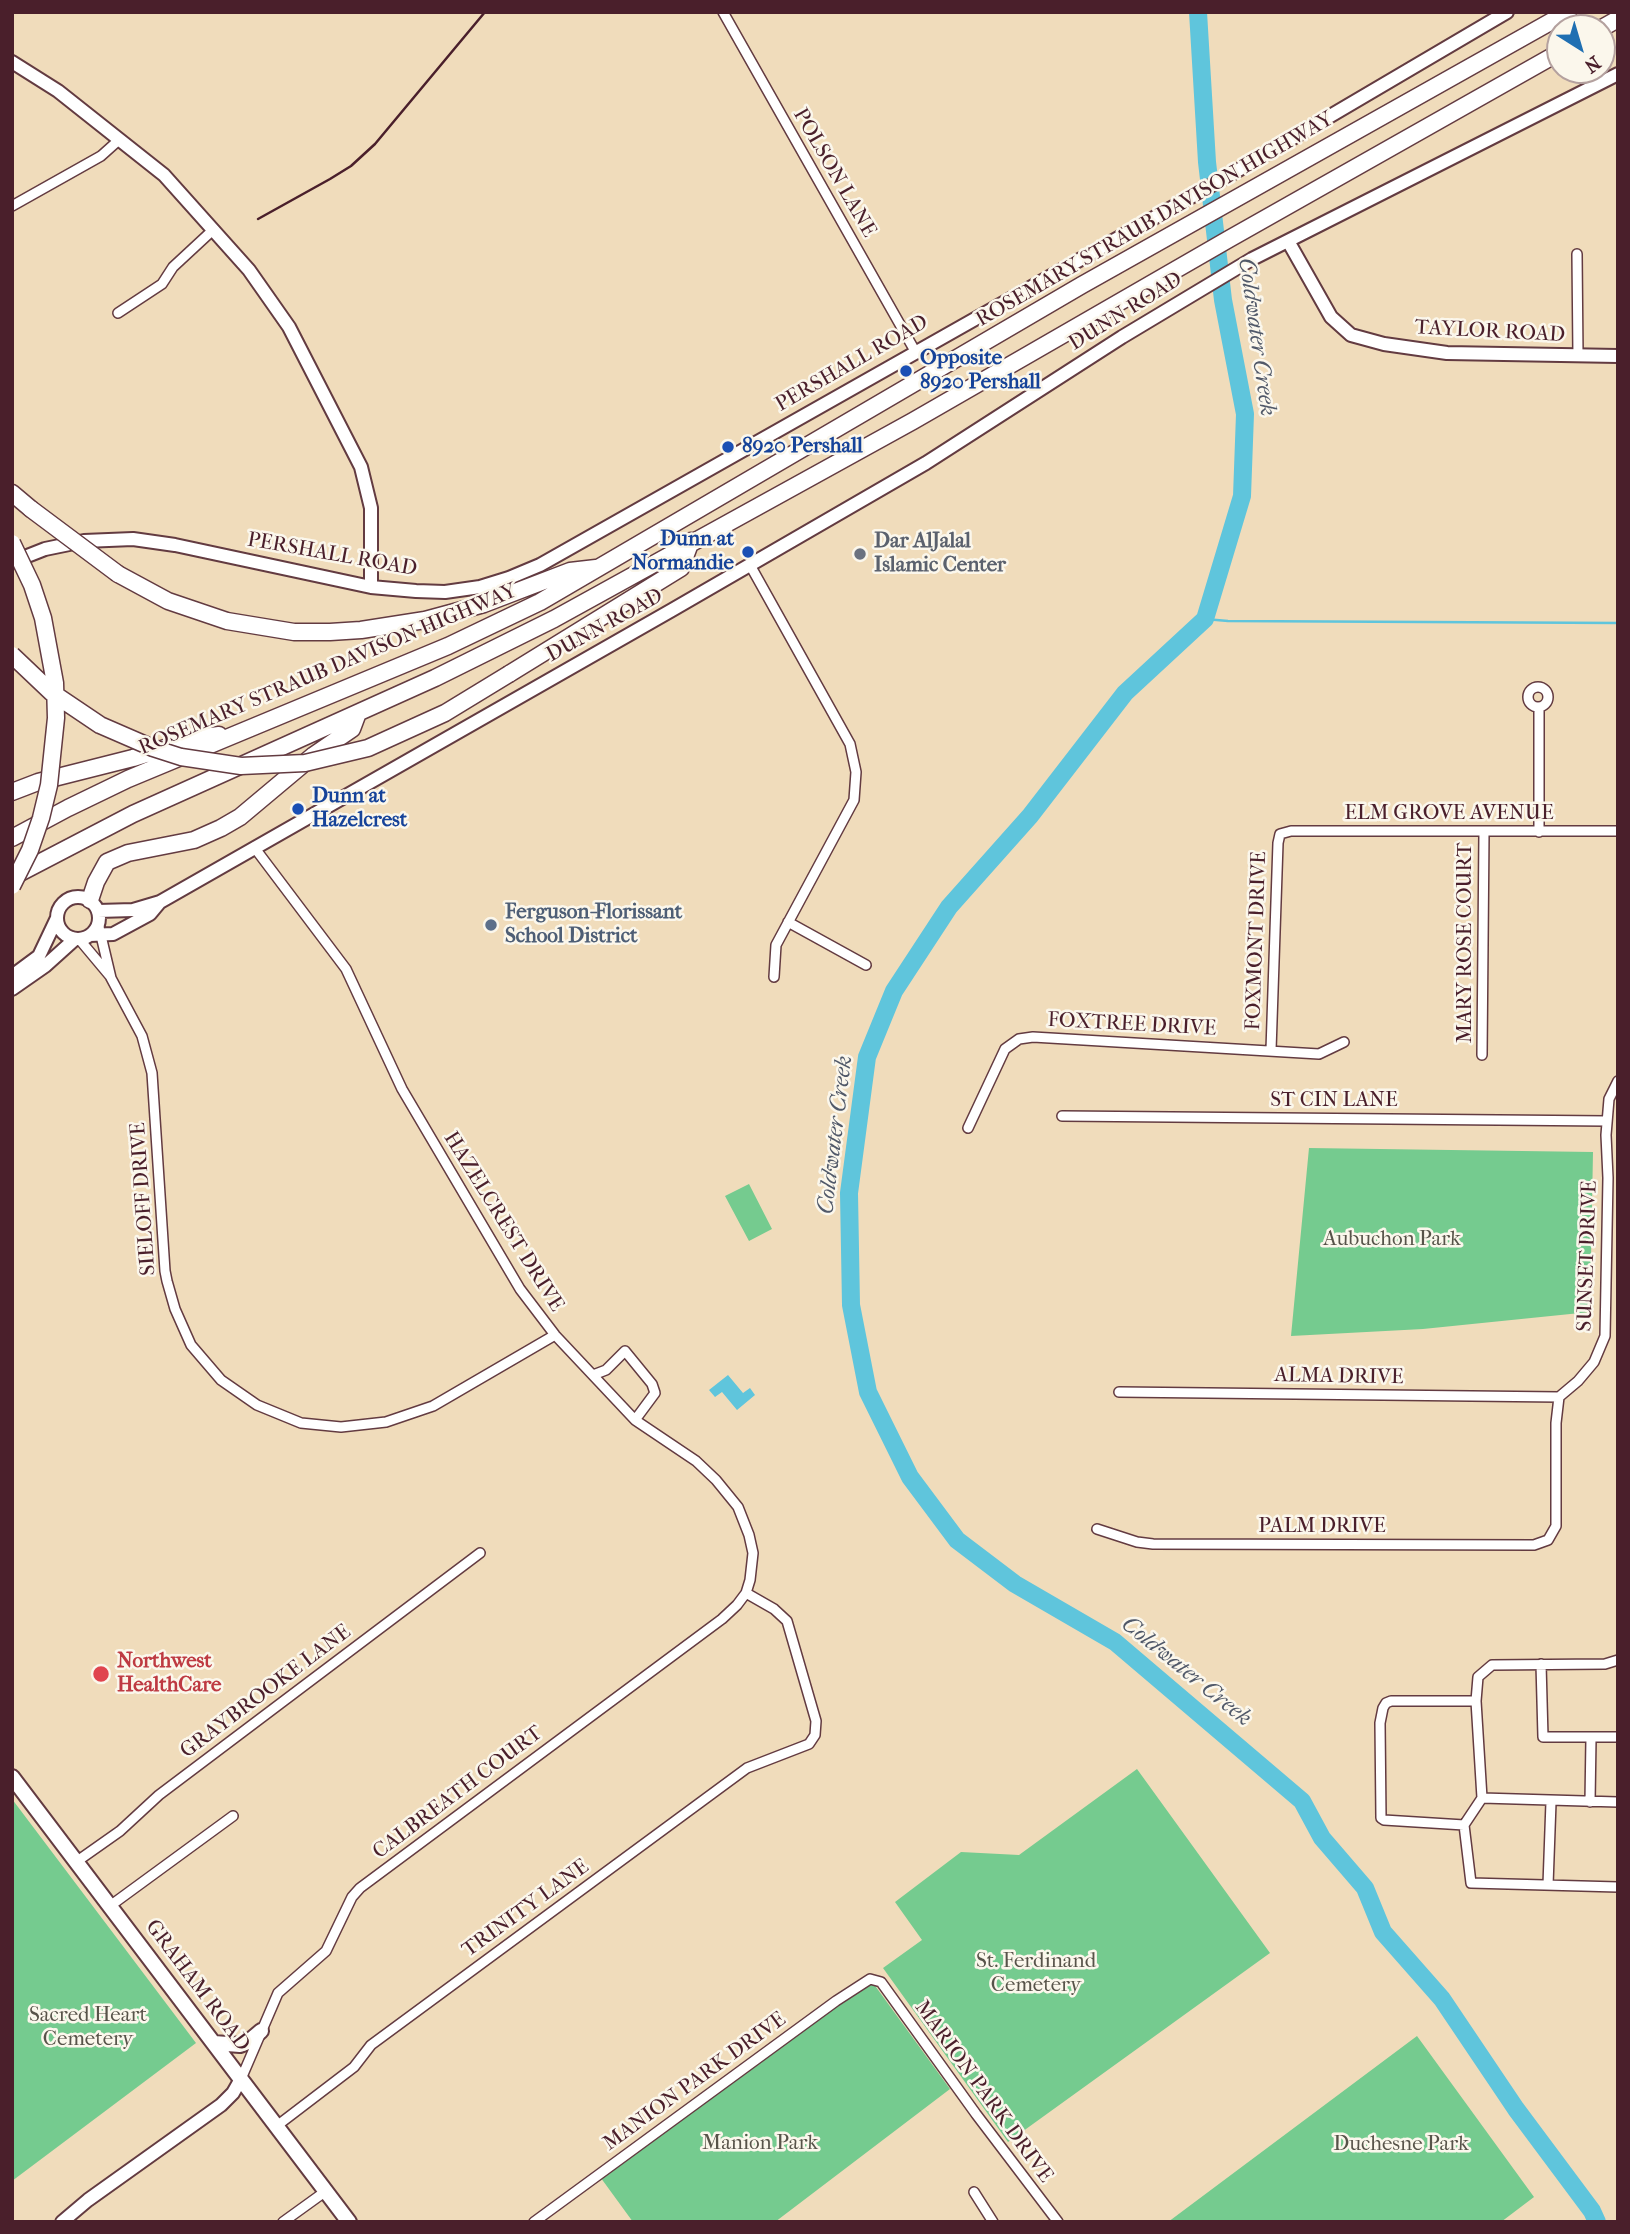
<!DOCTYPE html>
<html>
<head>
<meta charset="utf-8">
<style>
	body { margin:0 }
	#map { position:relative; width:1630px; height:2234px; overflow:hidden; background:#f0dcbb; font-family:"IM FELL French Canon",serif }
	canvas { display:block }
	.frame { position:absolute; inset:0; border:14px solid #4a1f2b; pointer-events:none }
	.north { position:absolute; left:1546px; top:14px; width:70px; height:70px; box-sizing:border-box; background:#fbf7ec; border:2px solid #b4a19f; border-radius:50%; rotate:143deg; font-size:19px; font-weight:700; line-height:28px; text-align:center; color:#4a1f2b }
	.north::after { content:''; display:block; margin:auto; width:24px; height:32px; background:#1f6fb2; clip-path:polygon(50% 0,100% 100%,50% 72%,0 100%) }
</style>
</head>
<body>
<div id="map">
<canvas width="1630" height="2234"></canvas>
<div class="frame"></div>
<div class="north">N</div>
</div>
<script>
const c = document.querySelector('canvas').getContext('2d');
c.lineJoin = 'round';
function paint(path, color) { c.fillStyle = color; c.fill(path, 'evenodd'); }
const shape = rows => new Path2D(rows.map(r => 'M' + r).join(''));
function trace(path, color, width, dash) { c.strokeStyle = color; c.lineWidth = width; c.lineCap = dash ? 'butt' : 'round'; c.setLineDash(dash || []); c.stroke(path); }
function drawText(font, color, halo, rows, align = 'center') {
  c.font = font + ' "IM FELL French Canon",serif'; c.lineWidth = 5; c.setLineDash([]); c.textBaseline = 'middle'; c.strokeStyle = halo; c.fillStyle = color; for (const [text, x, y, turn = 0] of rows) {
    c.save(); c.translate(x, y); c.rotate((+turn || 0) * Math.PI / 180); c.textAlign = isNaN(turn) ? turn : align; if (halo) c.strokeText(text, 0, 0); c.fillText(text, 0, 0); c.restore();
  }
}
paint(shape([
	[1309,1148,1593,1152,1590,1312,1423,1329,1291,1336],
	[749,1184,772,1229,749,1241,725,1196],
	[1137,1769,1270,1953,1008,2142,883,1968,922,1940,895,1902,961,1852,1019,1855],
	[12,1799,196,2043,12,2181],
	[868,1976,950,2089,775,2222,633,2222,598,2174],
	[1417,2036,1534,2197,1501,2222,1168,2222]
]), '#75cb8f');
paint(shape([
	[728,1375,743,1393,750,1388,755,1395,737,1410,722,1392,715,1397,709,1390]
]), '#5fc5dc');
trace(shape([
	[1205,619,1228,621,1618,623]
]), '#5fc5dc', 2.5);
trace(shape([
	[1198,12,1207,162,1223,300,1245,414,1242,496,1205,619,1125,693,1030,816,949,907,894,991,867,1057,849,1193,851,1305,868,1392,910,1477,957,1540,1015,1584,1115,1642,1302,1801,1322,1838,1365,1888,1383,1932,1442,1999,1516,2109,1592,2211,1597,2222]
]), '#5fc5dc', 18);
const street = shape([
	[723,12,915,351],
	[12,206,101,156,120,139],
	[1577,254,1578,356],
	[118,313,162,284,173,267,214,229],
	[750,565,850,744,856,772,854,800,776,945,774,977],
	'1528 697a10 10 0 1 1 20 0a10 10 0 1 1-20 0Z',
	[1539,832,1539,707],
	[788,922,866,965],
	[98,923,111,978,142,1036,152,1073,165,1271,167,1281,175,1309,191,1345,221,1380,257,1405,301,1423,341,1427,386,1422,433,1406,555,1335],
	[79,939,110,976],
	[1271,1050,1278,843,1280,834,1291,831,1618,831],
	[1482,1055,1484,832],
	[1062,1116,1607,1121],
	[968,1128,1005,1049,1019,1039,1033,1037,1319,1054,1344,1042],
	[593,1375,606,1370,625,1351,652,1384,655,1393,635,1420],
	[1119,1392,1559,1397],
	[1097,1529,1137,1542,1153,1544,1534,1545,1548,1540,1556,1526,1556,1423,1559,1397,1578,1381,1594,1362,1605,1336,1608,1178,1606,1135,1609,1099,1618,1081],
	[1618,1660,1605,1664,1492,1665,1478,1677,1476,1701,1482,1798,1618,1802],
	[1541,1664,1543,1737,1618,1737],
	[1482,1798,1464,1825,1471,1883,1618,1887],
	[1590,1802,1591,1738],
	[1464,1825,1384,1820,1381,1818,1380,1723,1383,1708,1386,1703,1391,1701,1476,1701],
	[76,1862,120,1831,159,1795,480,1553],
	[1548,1885,1551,1802],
	[110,1906,233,1816],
	[241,2079,278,1993,326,1951,352,1897,360,1888,722,1619,737,1605,746,1593,750,1580,753,1553,749,1535,738,1507,716,1480,696,1461,635,1420,555,1335,520,1289,402,1089,346,969,254,847],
	[278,2125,354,2067,371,2045,747,1768,809,1744,815,1735,816,1721,787,1621,774,1609,746,1593],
	[974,2192,993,2222],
	[283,2222,326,2191],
	[534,2222,836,2001,870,1979,881,1982,976,2114,1058,2222]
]);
const secondary = shape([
	[12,62,58,91,164,175,249,270,289,327,361,467,371,508,371,587],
	[1288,241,1331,317,1351,335,1384,344,1447,353,1618,356],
	[12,562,45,549,84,541,133,539,175,545,371,587,416,591,445,592,480,587,509,578,540,565,1235,172,1507,12],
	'57 918a21 21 0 1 1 42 0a21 21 0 1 1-42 0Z',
	[98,911,133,910,160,902,672,610,926,463,1122,337,1252,259,1618,74],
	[90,935,113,934,150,914,160,902],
	[12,976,39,956,57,918],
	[12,989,45,966,75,939],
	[62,2222,88,2200,221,2105,233,2093,241,2079]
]);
const primary = shape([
	[12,1777,349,2222],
	[214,2043,240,2045,248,2042,261,2031]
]);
const highway = shape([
	[1602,28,1618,19],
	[12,493,31,509],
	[118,574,168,601,227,621,294,632,330,632,361,630,425,620,484,604,570,571,596,568],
	[509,674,681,568,691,541],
	[12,792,38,782,133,758,197,738,219,735],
	[12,838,68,808,128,779,448,646,540,602,1082,285,1568,12],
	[12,877,133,814,435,678,554,619,913,421,1229,239,1560,52],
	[90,900,96,882,107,862,128,853,194,840,221,828,240,817,314,755,352,729,358,713]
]);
trace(street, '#633b41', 12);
trace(secondary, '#633b41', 16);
trace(primary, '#633b41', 18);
trace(highway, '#633b41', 19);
trace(street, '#fff', 9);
trace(secondary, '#fff', 12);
trace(primary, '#fff', 14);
trace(highway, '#fff', 16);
trace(shape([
	[258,219,330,179,351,166,375,144,485,12]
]), '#4a1f2b', 2.5);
const highwayBridge = shape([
	[31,509,118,574],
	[12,543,32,585,43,618,55,683,56,718,49,785,41,818,30,850,12,886],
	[12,655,51,692,100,725,153,748,181,757,241,766,305,763,368,748,445,713,509,674]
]);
trace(highwayBridge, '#633b41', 19, []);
trace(highwayBridge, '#fff', 16);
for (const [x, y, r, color] of [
	[906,371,7,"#1a4fb4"],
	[728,447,7,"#1a4fb4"],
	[748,552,7,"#1a4fb4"],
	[860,554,7,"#6b7280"],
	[298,809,7,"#1a4fb4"],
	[491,925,7,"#5c6f8a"],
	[101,1674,9,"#e0444e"]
]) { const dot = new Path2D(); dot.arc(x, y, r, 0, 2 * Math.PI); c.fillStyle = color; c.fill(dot); trace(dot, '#fbf7ec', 2.5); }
drawText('21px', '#4a1f2b', '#fbf7ec', [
	["POLSON LANE",834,173,60],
	["ROSEMARY STRAUB DAVISON HIGHWAY",1155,220,-30],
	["DUNN ROAD",1126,312,-32],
	["TAYLOR ROAD",1490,332,3],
	["PERSHALL ROAD",852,364,-30],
	["PERSHALL ROAD",332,555,10],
	["DUNN ROAD",605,626,-29],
	["ROSEMARY STRAUB DAVISON HIGHWAY",328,670,-23],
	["ELM GROVE AVENUE",1449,814],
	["FOXMONT DRIVE",1257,941,-88],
	["MARY ROSE COURT",1466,943,-90],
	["FOXTREE DRIVE",1132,1025,3],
	["ST CIN LANE",1334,1101],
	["SIELOFF DRIVE",144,1199,-94],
	["HAZELCREST DRIVE",503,1222,58],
	["SUNSET DRIVE",1588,1256,-88],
	["ALMA DRIVE",1339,1377,1],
	["PALM DRIVE",1322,1527],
	["GRAYBROOKE LANE",266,1692,-37],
	["CALBREATH COURT",458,1793,-37],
	["TRINITY LANE",526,1909,-36],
	["GRAHAM ROAD",197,1986,53],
	["MANION PARK DRIVE",695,2082,-36],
	["MARION PARK DRIVE",983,2092,54]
]);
drawText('bold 21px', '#164399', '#fbf7ec', [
	["Opposite",920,359],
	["8920 Pershall",920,383],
	["8920 Pershall",742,447],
	["Dunn at",734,540,"right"],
	["Normandie",734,564,"right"],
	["Dunn at",312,797],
	["Hazelcrest",312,821]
], 'left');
drawText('bold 21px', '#5b616d', '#fbf7ec', [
	["Dar AlJalal",874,542],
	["Islamic Center",874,566]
], 'left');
drawText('bold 21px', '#4e5e75', '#fbf7ec', [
	["Ferguson-Florissant",505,913],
	["School District",505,937]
], 'left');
drawText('21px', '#575349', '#fbf7ec', [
	["Aubuchon Park",1392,1240],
	["St. Ferdinand",1036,1962],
	["Cemetery",1036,1986],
	["Sacred Heart",88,2016],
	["Cemetery",88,2040],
	["Manion Park",760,2144],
	["Duchesne Park",1401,2145]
]);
drawText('bold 21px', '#be3a42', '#fbf7ec', [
	["Northwest",117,1662],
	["HealthCare",117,1686]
], 'left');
drawText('italic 23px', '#515969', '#fbf7ec', [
	["Coldwater Creek",1256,337,82],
	["Coldwater Creek",836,1135,-83],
	["Coldwater Creek",1186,1672,39]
]);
</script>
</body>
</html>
